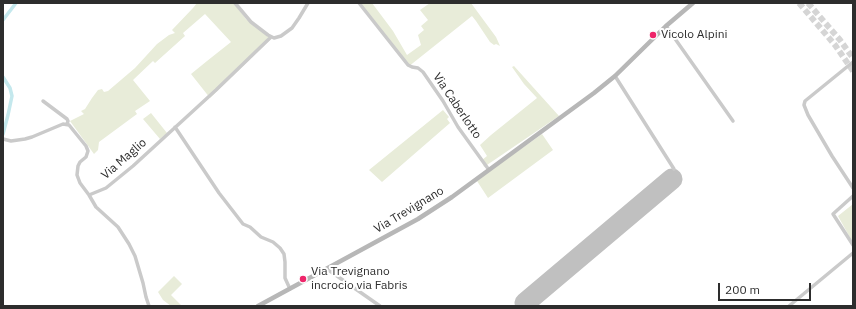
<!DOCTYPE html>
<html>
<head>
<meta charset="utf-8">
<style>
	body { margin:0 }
	#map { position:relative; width:856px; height:309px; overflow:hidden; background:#fff; font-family:"IBM Plex Sans",sans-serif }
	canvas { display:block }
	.frame { position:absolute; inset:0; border:4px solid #2d2d2d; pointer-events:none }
	.scale { position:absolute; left:718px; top:283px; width:93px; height:18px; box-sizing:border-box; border:2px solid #2d2d2d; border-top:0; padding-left:5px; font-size:12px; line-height:14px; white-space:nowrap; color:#2d2d2d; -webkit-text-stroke:3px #fff; paint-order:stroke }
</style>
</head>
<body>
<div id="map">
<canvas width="856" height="309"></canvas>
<div class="frame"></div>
<div class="scale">200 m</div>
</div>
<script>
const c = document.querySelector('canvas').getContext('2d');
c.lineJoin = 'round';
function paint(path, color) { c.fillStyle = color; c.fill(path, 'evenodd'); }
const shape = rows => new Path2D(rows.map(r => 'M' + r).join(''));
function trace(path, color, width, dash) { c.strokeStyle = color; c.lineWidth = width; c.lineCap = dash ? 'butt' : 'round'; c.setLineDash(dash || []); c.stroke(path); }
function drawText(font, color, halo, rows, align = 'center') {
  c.font = font + ' "IBM Plex Sans",sans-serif'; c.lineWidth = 4; c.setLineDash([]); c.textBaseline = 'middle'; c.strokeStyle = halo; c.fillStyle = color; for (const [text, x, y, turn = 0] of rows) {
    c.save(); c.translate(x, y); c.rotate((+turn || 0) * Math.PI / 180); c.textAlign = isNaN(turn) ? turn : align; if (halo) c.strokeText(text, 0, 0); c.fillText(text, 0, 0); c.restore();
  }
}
paint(shape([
	[197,3,234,3,246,19,272,38,210,98,191,74,207,61,231,42,205,14,183,33,185,36,155,63,153,61,133,80,150,101,135,111,137,114,99,142,98,150,94,154,70,121,84,114,81,111,85,109,92,98,98,90,102,89,104,92,108,91,135,68,157,44,169,35,175,33,172,30,193,8],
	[358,3,372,3,393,31,407,55,421,45,418,35,424,30,421,26,428,20,420,10,430,3,471,3,496,37,500,46,496,44,494,45,490,42,476,21,472,16,408,67],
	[514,66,559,116,484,167,482,160,487,156,480,145,491,135,537,98,524,84,512,67],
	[443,110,449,117,447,119,450,123,382,182,369,170],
	[151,113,167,133,160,139,143,119],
	[542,134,553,150,488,198,477,181,490,170,528,144],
	[853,204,853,243,838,216],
	[174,276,182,284,171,295,182,306,171,306,163,300,158,292]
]), '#e8ecd9');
trace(shape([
	[3,20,16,3],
	[3,77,10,88,12,96,8,115,3,134]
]), '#c4e8ed', 3.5);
trace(shape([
	[525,303,672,179]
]), '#c0c0c0', 21);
trace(shape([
	[799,3,835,45,853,71],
	[808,3,840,40,853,58]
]), '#d5d5d5', 6, [6, 3]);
trace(shape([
	[235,3,251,22,268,35,274,38,281,36,292,28,299,18,308,3],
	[359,3,408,65,412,67,418,68,423,72,443,101,458,127,489,170],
	[666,26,733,121],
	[853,62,805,101,804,105,808,115,832,156,853,188],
	[615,76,674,169],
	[43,101,67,119,68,121,67,124],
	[175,127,219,193,243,224,250,227,261,237,273,242,280,248,284,254,285,262,285,278,290,289],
	[3,139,11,141,25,139,32,137,63,124,69,125,86,146,88,151,86,157,80,162,78,166,77,175,80,183,89,195,106,188,133,166,216,90,271,37],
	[89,195,96,207,118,227,129,244,135,256,143,283,146,297,149,306],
	[853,196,833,214,853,245],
	[327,269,380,306],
	[789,306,853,253]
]), '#cacaca', 3.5);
trace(shape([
	[258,306,418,219,452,197,594,93,615,76,666,26,693,3]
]), '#b7b7b7', 4.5);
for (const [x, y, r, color] of [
	[653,35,4,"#ee256a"],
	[303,279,4,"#ee256a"]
]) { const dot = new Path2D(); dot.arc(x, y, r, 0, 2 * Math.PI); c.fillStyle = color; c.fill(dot); trace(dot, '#fff', 1.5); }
drawText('12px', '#2d2d2d', '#fff', [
	["Vicolo Alpini",661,35],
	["Via Trevignano",311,272],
	["incrocio via Fabris",311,286]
], 'left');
drawText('12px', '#2d2d2d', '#fff', [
	["Via Caberlotto",457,106,56],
	["Via Maglio",124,159,-41],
	["Via Trevignano",409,210,-31]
]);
</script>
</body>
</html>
